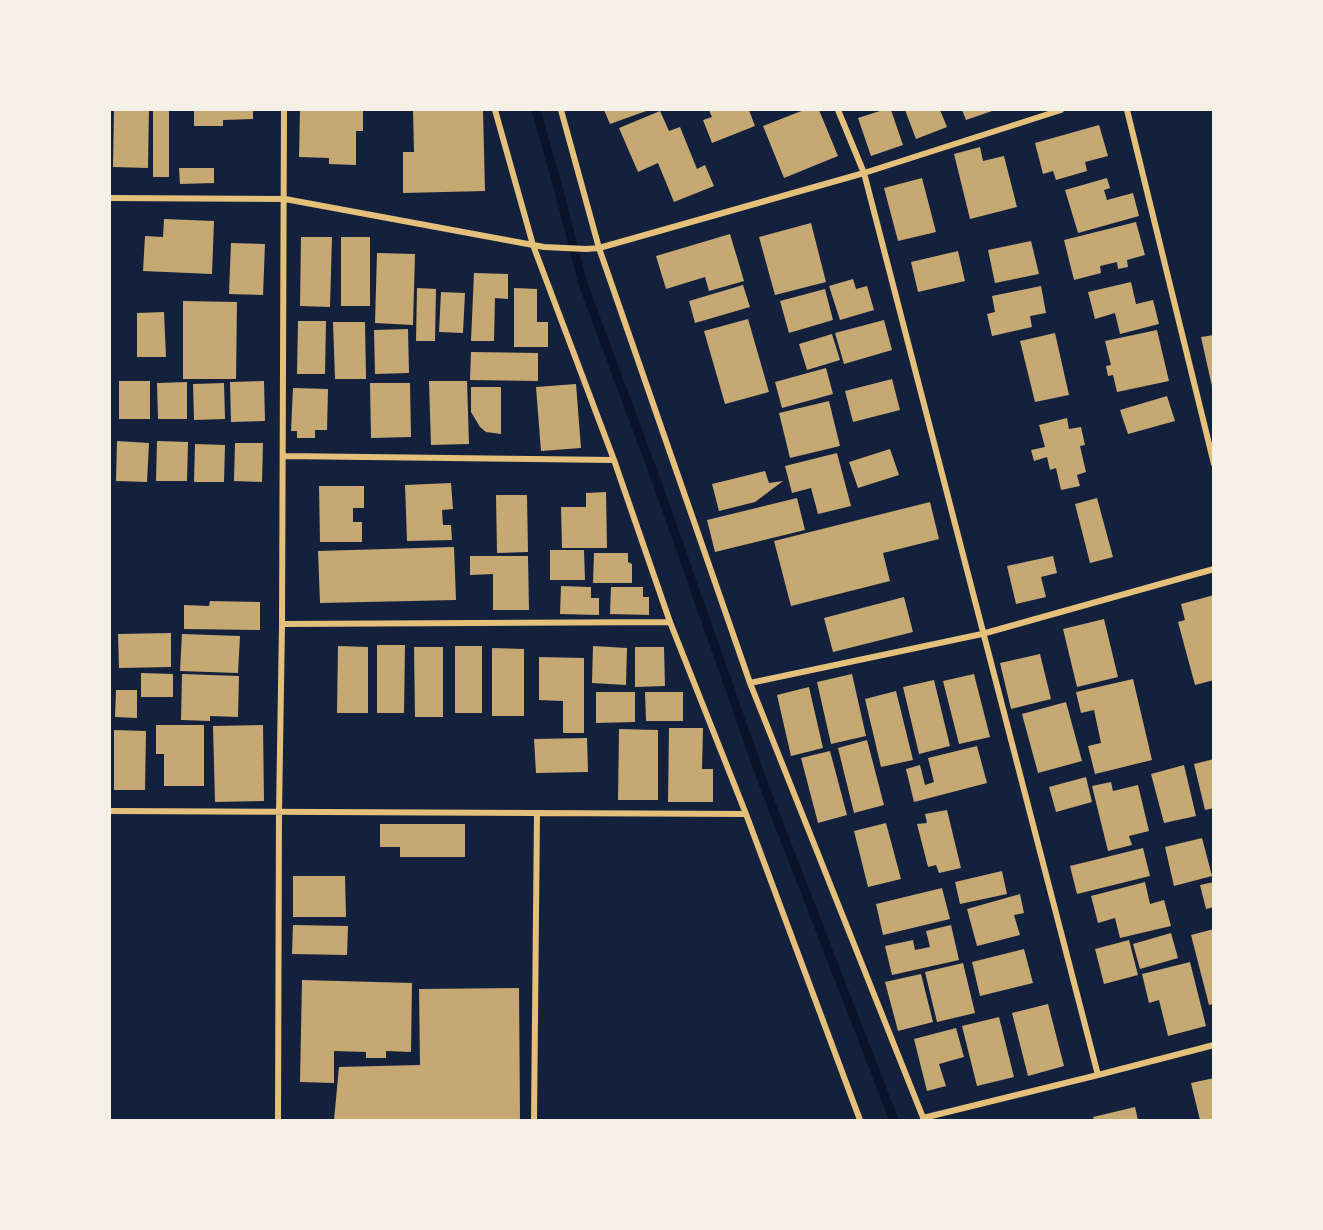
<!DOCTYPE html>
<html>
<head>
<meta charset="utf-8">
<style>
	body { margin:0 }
	#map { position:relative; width:1323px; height:1230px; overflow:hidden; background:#14213d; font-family:Ubuntu,sans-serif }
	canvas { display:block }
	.frame { position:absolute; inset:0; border:111px solid #f6f1e7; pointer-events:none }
</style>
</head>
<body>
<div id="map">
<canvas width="1323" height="1230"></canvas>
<div class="frame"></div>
</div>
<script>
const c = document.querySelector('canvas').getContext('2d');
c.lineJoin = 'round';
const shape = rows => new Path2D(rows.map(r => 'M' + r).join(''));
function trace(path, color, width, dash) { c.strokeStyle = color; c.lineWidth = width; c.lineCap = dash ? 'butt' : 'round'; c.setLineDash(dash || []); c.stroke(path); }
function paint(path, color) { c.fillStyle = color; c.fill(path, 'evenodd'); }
trace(shape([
	[536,110,559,191,583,284,659,488,763,783,894,1120]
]), '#0b132b', 9);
paint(shape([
	[114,110,149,110,148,168,113,167],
	[194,110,253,110,253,119,223,120,223,126,194,126],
	[300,110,363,110,363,131,356,131,356,165,329,164,329,158,299,157],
	[413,110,483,110,485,191,403,193,403,152,414,152],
	[604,110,649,110,610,124],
	[709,110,749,110,755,126,712,143,703,120,712,117],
	[804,110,819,110,838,156,784,178,763,126],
	[883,110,891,110,903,145,871,156,858,118],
	[905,110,940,110,947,127,916,139],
	[962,110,995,110,966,120],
	[153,111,169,111,169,177,153,177],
	[660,111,669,131,680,127,697,169,705,165,714,186,674,202,658,163,638,172,619,128],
	[1099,125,1108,156,1085,162,1087,171,1056,180,1053,171,1043,174,1035,143],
	[980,147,983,161,1004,156,1017,207,970,219,954,154],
	[179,168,214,168,214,183,180,184],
	[922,178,936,232,898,241,884,188],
	[1107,178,1110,188,1104,190,1107,200,1133,193,1139,216,1078,233,1065,190],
	[164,219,214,221,212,274,143,271,145,236,163,237],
	[1136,222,1145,255,1127,260,1128,267,1118,269,1117,262,1100,266,1101,273,1074,280,1064,240],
	[811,223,826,282,775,295,759,237],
	[730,234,744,281,709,291,705,277,666,289,656,256],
	[301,237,332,237,330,307,300,306],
	[341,237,370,237,370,306,341,306],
	[1031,241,1039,274,995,283,988,250],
	[231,243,265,244,263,295,229,294],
	[958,251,965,281,918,292,911,262],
	[377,253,415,254,413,325,375,323],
	[474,273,508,274,508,299,495,298,494,341,471,341],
	[853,279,856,289,867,286,874,310,840,320,829,286],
	[1131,282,1136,304,1153,300,1159,324,1120,334,1115,313,1095,319,1088,292],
	[743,285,750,307,695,323,689,301],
	[1041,286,1046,313,1030,316,1032,327,992,336,987,314,995,312,992,296],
	[417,288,436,289,435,341,416,341],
	[514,288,537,289,537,322,548,322,548,347,514,347],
	[825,289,833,320,789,333,780,301],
	[441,292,465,293,463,333,439,332],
	[183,301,237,302,236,379,183,379],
	[164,312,166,357,137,357,137,313],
	[748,319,769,392,725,404,704,331],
	[884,320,892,350,844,364,835,333],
	[298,321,326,321,325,374,297,374],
	[333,322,365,322,366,379,335,379],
	[408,329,409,373,375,374,374,330],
	[1157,330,1169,381,1117,392,1113,375,1108,376,1106,366,1111,365,1105,341],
	[1055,333,1069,395,1035,402,1020,341],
	[832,334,840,360,807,370,799,344],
	[1214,335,1214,391,1213,391,1201,337],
	[471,352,538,353,538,381,470,380],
	[826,368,833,394,782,408,775,382],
	[892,379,900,410,853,422,845,391],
	[119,381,150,381,150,419,119,419],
	[264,381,265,421,231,422,230,382],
	[429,381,467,381,469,444,431,445],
	[187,382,187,419,158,419,157,383],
	[224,383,225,419,194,420,193,384],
	[370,383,410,383,411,437,371,438],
	[576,384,581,448,541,451,536,387],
	[471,387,501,387,501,434,486,432,480,427,471,412],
	[293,388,328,389,327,430,315,430,315,438,297,438,297,431,291,431],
	[1167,396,1175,421,1128,434,1120,410],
	[829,401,840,446,790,458,779,413],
	[1067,418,1069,429,1081,427,1085,445,1080,446,1086,472,1077,475,1080,486,1061,490,1056,468,1050,470,1047,457,1034,461,1031,450,1045,447,1039,425],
	[117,441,149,443,147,482,116,481],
	[157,441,188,442,187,481,156,481],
	[235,443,263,443,262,482,234,481],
	[195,444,225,445,224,482,194,482],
	[890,449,899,475,858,488,849,462],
	[837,453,851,506,818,514,811,488,792,493,785,466],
	[765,471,769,483,783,481,755,502,719,511,712,484],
	[451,483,453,509,442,510,443,525,451,525,452,540,407,541,405,485],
	[319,486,364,486,364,508,353,508,353,522,362,522,362,542,320,542],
	[606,492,607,548,562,548,561,507,586,507,586,493],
	[496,495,527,495,528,552,497,553],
	[797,498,805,530,715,552,707,520],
	[1097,498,1113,557,1090,563,1075,504],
	[930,502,939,539,883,553,890,581,791,606,774,541],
	[454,547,456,600,320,603,318,551],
	[550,550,584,550,585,580,550,580],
	[594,553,628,553,628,562,632,564,632,583,593,583],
	[470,556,528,556,529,610,493,610,493,574,470,575],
	[1053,556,1057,573,1041,577,1046,597,1016,604,1007,566],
	[561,586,591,587,591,598,599,598,599,615,560,614],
	[611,587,643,587,643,597,649,597,649,615,610,614],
	[1214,595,1214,680,1195,685,1178,622,1185,620,1181,604],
	[904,597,913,632,833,652,824,618],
	[210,601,260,602,260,630,184,629,184,605,209,606],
	[1104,619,1118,677,1077,687,1063,629],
	[171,633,171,667,119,668,118,634],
	[182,634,240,636,238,673,180,671],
	[377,645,405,645,404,713,377,713],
	[338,646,368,647,368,713,337,713],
	[455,646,482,646,482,713,455,713],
	[593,646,627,648,626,685,592,683],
	[414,647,443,647,443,717,415,717],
	[635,647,664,647,665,686,635,687],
	[492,648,524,649,524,716,492,716],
	[1040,654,1051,699,1011,709,1000,663],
	[539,657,584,658,584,733,563,733,563,701,539,700],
	[141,673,173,674,173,697,141,697],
	[182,674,239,676,238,717,210,716,210,721,181,720],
	[852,674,866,736,831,744,817,682],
	[974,674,990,737,959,744,943,681],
	[1133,679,1152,760,1095,774,1088,746,1101,743,1094,710,1081,713,1076,692],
	[934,680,950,746,919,754,903,687],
	[809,687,823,748,791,756,777,695],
	[116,690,137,690,137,718,115,717],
	[896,691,913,760,881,767,865,699],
	[596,692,635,692,635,722,596,723],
	[645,692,683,692,683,721,646,721],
	[1066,702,1082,761,1038,773,1022,714],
	[156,725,204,725,204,786,164,786,164,754,156,754],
	[263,725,264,801,215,802,213,726],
	[669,728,703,728,702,769,713,769,713,802,668,802],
	[619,729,658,730,658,800,618,800],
	[114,730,146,731,145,790,114,790],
	[587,738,588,772,536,773,534,739],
	[867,740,884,805,854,813,838,748],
	[977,746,987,783,914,802,906,769,920,765,925,785,934,782,928,758],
	[830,751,847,815,818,823,801,758],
	[1214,759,1214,808,1205,810,1194,764],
	[1184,765,1196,816,1164,823,1151,774],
	[1086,777,1092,802,1056,812,1049,787],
	[1111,782,1113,791,1138,785,1149,831,1129,836,1132,845,1108,851,1092,786],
	[947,810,961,868,939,873,936,865,928,867,917,824,927,823,925,814],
	[886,823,901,879,868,887,854,831],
	[380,824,465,824,465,857,400,857,400,847,380,847],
	[1202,838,1212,876,1174,886,1165,847],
	[1143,848,1150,876,1077,894,1070,866],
	[1002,871,1007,894,960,904,955,882],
	[293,876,345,876,346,917,293,917],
	[1145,882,1150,904,1164,900,1171,926,1120,938,1115,918,1098,923,1091,896],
	[1214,882,1214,907,1206,909,1200,885],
	[942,888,950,919,883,935,876,904],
	[1020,894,1024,913,1014,915,1020,935,977,946,967,909],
	[293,925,348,926,347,955,292,954],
	[951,925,959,960,892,975,885,946,913,940,915,950,930,947,926,931],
	[1214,929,1214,1004,1209,1005,1191,935],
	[1171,933,1178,958,1140,969,1133,944],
	[1129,940,1138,975,1104,984,1095,949],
	[1024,949,1033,983,980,996,972,962],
	[1190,962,1206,1026,1168,1036,1159,1000,1149,1003,1142,974],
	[963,963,975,1013,937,1022,925,972],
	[921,974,933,1022,898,1031,885,982],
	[302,980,412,983,411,1052,386,1051,386,1058,366,1058,366,1052,334,1051,334,1083,300,1082],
	[519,988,520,1120,334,1120,339,1067,420,1065,419,989],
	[1048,1004,1064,1066,1028,1076,1012,1013],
	[999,1017,1014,1077,977,1086,962,1026],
	[956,1028,964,1057,939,1064,946,1086,927,1091,914,1039],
	[1214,1078,1214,1120,1200,1120,1191,1083],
	[1135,1107,1138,1120,1094,1120,1093,1117]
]), '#c6a872');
trace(shape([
	[495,110,533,245,614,460,670,622,746,814,860,1120],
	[561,110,599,248,750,683,924,1120],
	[838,110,864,173,1098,1075,1214,1045],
	[1127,110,1214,464],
	[110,198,285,199,544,247,586,249,599,248,864,173,1061,110],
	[283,456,614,460],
	[282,624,670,622],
	[750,683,982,634,1214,569],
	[110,811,746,814],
	[923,1118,1098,1075],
	[278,1120,279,812,282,624,284,110],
	[534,1120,537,813]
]), '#e5c07b', 6);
</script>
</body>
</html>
